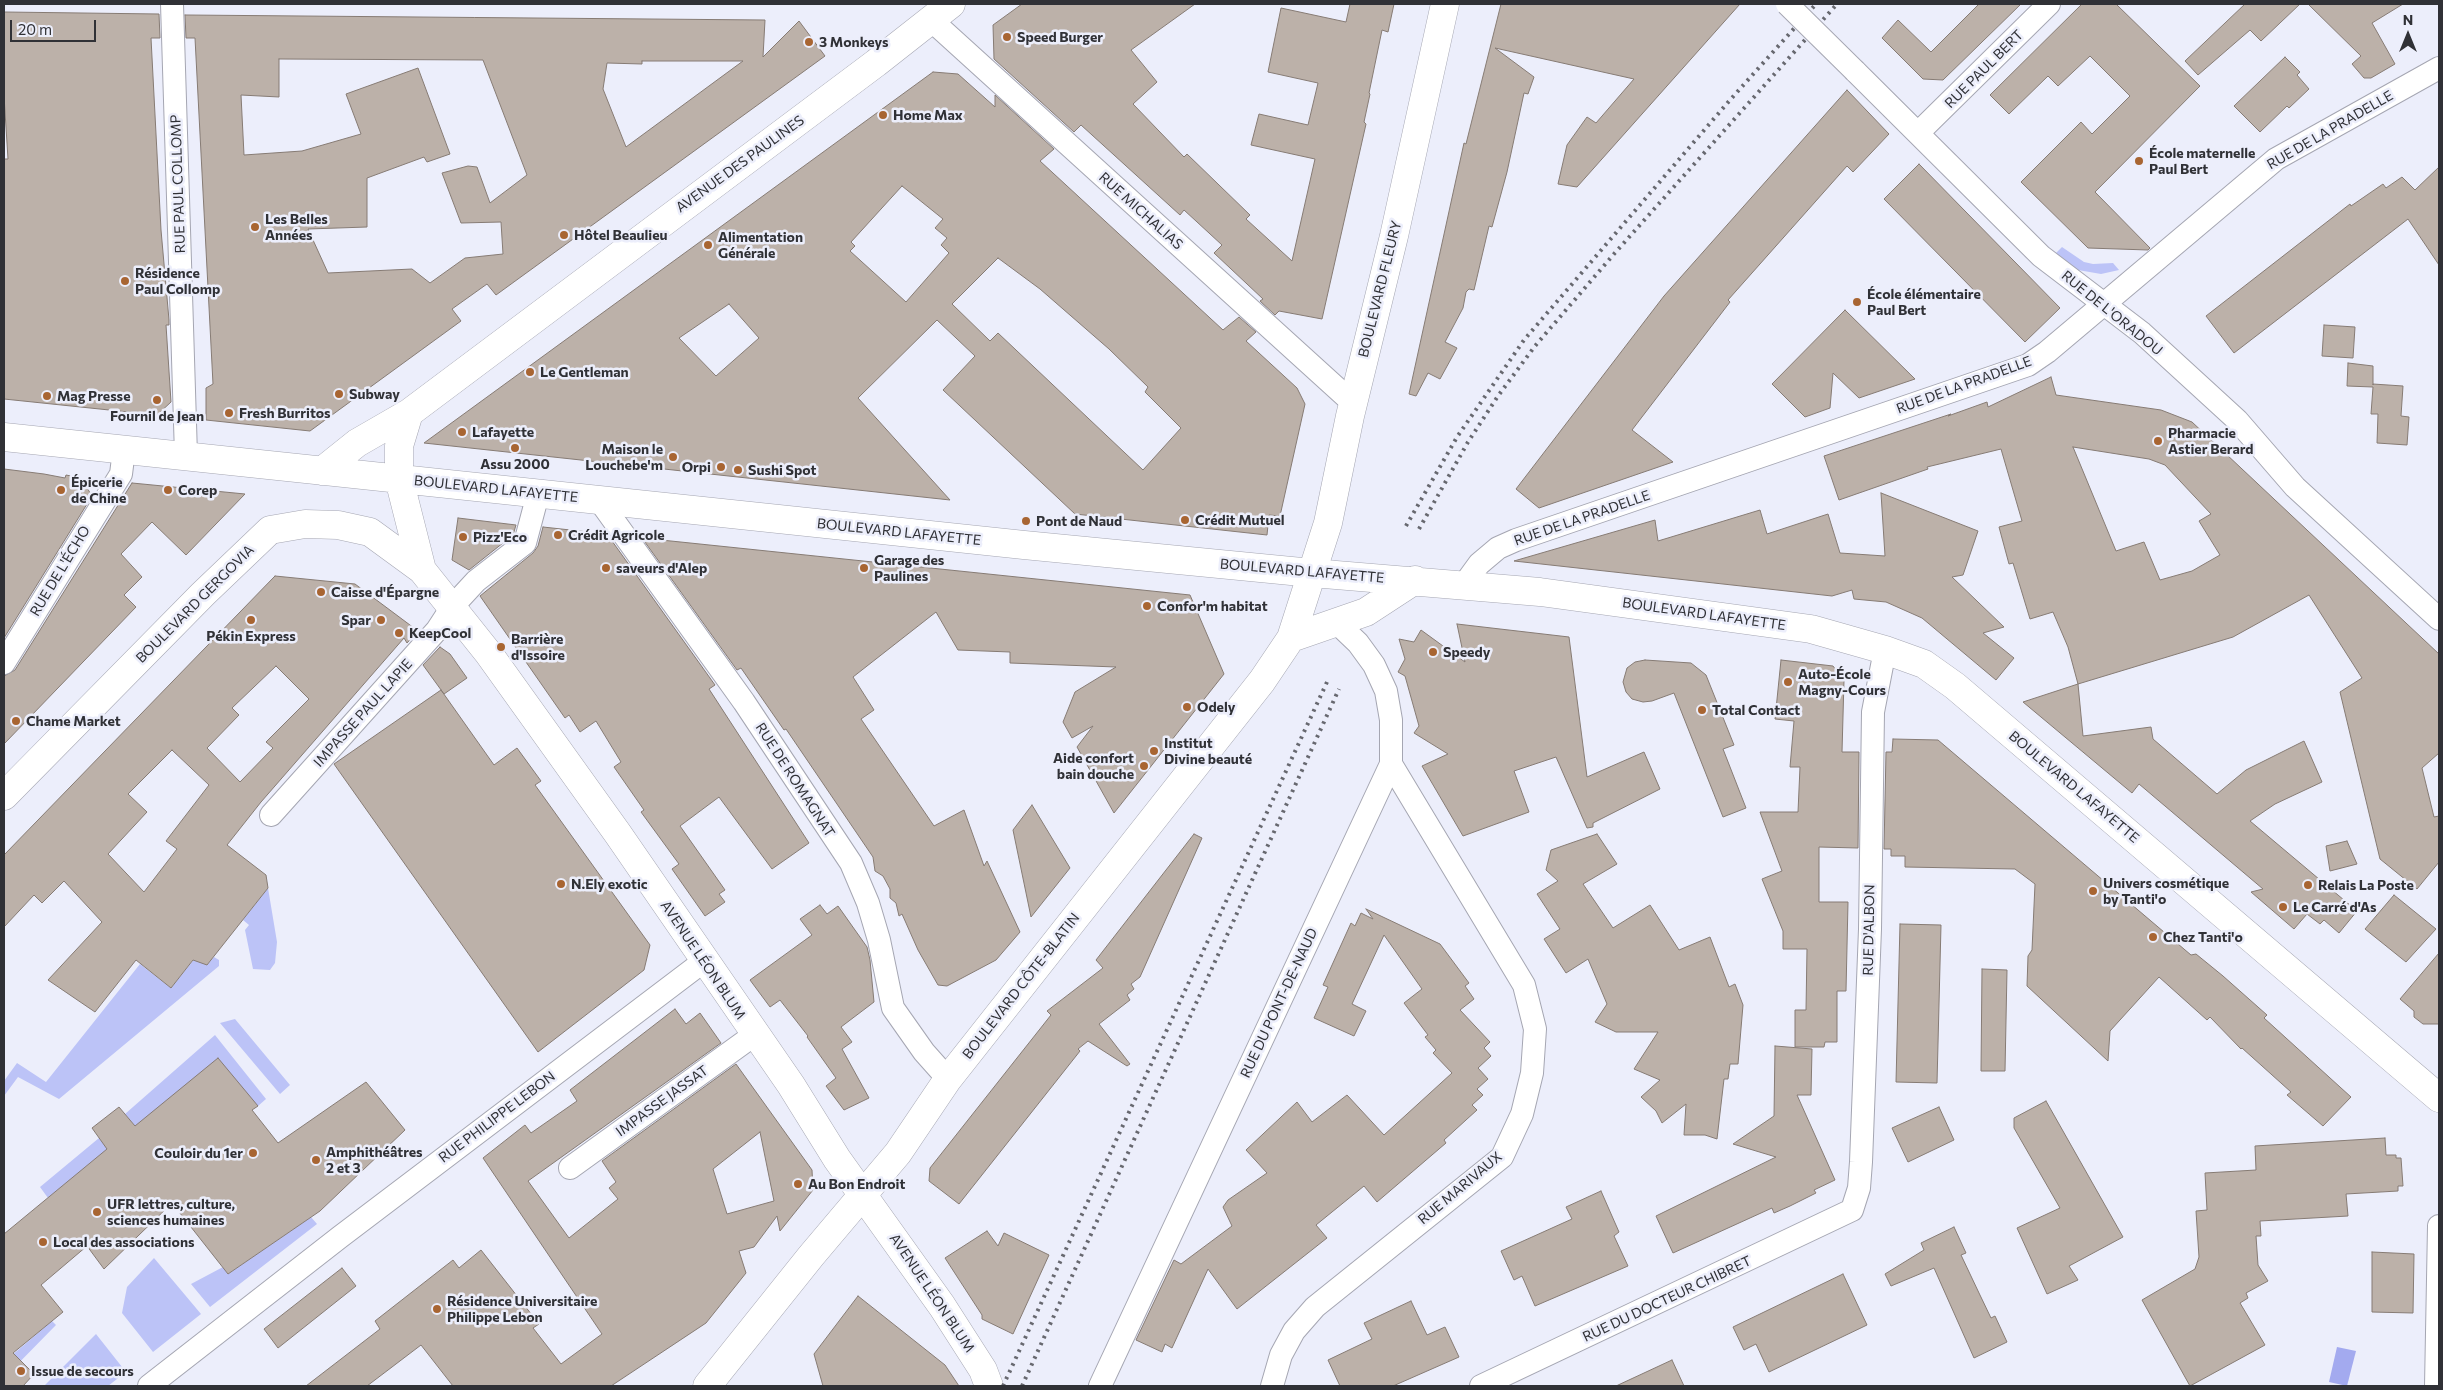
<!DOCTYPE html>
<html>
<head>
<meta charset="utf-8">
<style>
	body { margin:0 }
	#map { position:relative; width:2443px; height:1390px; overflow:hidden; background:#eceefb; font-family:Commissioner,sans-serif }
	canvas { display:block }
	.frame { position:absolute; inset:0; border:5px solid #303136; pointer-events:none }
	.north { position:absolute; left:2383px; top:10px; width:50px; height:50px; -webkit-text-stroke:4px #eceefb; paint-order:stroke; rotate:0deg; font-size:14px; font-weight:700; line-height:20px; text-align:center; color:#303136 }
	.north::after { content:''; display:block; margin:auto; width:18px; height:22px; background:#303136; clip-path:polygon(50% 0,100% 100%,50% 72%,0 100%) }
	.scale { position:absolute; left:10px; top:20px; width:86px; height:22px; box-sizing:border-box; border:2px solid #303136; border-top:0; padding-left:6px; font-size:15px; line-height:18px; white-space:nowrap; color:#303136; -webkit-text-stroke:4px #eceefb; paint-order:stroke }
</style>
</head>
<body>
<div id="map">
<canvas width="2443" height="1390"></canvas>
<div class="frame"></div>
<div class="north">N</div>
<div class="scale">20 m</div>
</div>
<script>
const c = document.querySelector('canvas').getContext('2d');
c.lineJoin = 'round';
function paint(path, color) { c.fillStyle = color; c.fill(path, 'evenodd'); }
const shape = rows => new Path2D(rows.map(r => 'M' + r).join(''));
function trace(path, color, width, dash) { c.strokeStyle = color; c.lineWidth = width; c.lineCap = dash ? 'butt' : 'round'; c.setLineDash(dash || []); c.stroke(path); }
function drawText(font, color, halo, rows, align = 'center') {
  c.font = font + ' Commissioner,sans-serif'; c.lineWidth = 5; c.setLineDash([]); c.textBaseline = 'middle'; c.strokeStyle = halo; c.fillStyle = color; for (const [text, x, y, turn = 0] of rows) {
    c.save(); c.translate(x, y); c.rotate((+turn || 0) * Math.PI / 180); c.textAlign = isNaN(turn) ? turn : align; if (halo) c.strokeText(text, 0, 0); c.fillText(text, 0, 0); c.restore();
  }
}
paint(shape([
	[2062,247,2084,262,2093,264,2113,263,2119,270,2101,274,2078,270,2054,255],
	[268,888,277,942,275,963,270,970,253,969,245,930,249,925,243,920],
	[196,957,207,965,214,957,219,960,219,966,59,1099,18,1077,4,1096,4,1081,17,1063,46,1082,140,964,171,988],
	[235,1019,290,1085,280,1094,220,1023],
	[215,1035,266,1099,258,1106,135,1126,125,1114],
	[99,1138,108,1149,48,1198,40,1187],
	[311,1217,317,1224,210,1307,191,1284,223,1267,228,1274],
	[154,1258,201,1314,153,1352,122,1313,127,1287],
	[52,1321,56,1325,4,1378,4,1362],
	[96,1334,126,1372,108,1386,44,1386]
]), '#bcc3f7');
paint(shape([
	[2337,1347,2356,1351,2347,1386,2329,1382]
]), '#a3aaef');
const building = shape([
	[1022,4,1195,4,1131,50,1157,82,1133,104,1184,157,1187,154,1250,215,1246,219,1292,261,1315,159,1251,145,1259,114,1308,125,1318,83,1268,72,1281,8,1346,22,1350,4,1394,4,1388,32,1382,30,1369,93,1370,94,1364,122,1366,124,1322,319,1279,311,1275,315,1260,301,1263,299,1214,253,1222,245,1184,210,1180,215,1081,125,1074,132,994,59,993,25,1022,4],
	[1501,4,1740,4,1577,187,1558,184,1567,145,1587,117,1596,123,1634,79,1495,48,1534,77,1528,94,1524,93,1507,172,1492,227,1489,226,1474,290,1469,289,1466,292,1463,308,1445,342,1457,348,1440,379,1428,373,1416,396,1409,394,1464,143,1466,144,1501,4],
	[1979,4,2021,4,1943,80,1923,79,1882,38,1898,20,1931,52,1979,4],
	[2082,4,2116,4,2200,86,2095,192,2150,248,2148,250,2088,248,2021,182,2081,122,2092,134,2130,96,2090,56,2058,86,2048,76,2009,114,1990,95,2082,4],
	[2245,4,2300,4,2261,41,2250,30,2198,75,2185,61,2245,4],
	[2308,4,2403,4,2372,23,2395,64,2371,78,2364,78,2352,64,2361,56,2308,4],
	[4,12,159,14,160,38,151,38,161,230,169,320,169,325,166,325,171,402,157,415,4,399,4,159,8,159,4,96,4,12],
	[185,15,765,20,763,57,799,21,825,56,496,295,487,284,452,309,461,321,310,431,206,420,206,388,213,384,195,38,186,38,185,15],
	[279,59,483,60,527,175,490,203,477,167,468,166,442,173,461,223,501,222,503,254,465,258,430,283,412,269,328,273,308,229,367,227,367,178,424,157,427,162,450,154,418,68,346,94,361,134,302,151,244,155,241,95,279,97,279,59],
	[642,61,743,61,626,147,603,89,607,63,642,64,642,61],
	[2285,57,2300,72,2297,75,2309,89,2289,108,2287,106,2260,132,2234,106,2285,57],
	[933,72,958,74,995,107,995,95,1054,149,1040,161,1223,330,1239,317,1256,332,1246,341,1297,388,1305,404,1280,516,1269,515,1267,535,1075,514,943,390,975,356,937,320,858,398,950,500,424,443,933,72],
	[902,186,943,219,935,228,947,238,941,245,949,253,906,302,850,251,855,246,851,242,902,186],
	[998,258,1040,289,1109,349,1148,387,1145,392,1181,428,1143,470,998,333,990,341,952,304,998,258],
	[729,304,759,338,716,376,679,338,729,304],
	[1847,90,1889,134,1853,172,1847,166,1728,300,1730,302,1632,430,1673,462,1539,508,1516,489,1664,296,1847,90],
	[1919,164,2060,308,2025,342,1884,199,1919,164],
	[2439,167,2439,265,2408,219,2234,353,2206,316,2350,204,2351,206,2383,184,2386,188,2402,177,2415,190,2439,167],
	[1845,310,1915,379,1859,398,1833,373,1830,408,1805,417,1772,384,1845,310],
	[2324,325,2355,327,2353,358,2322,356,2324,325],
	[2348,363,2373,366,2373,385,2373,384,2403,386,2401,416,2409,417,2407,445,2377,443,2378,414,2371,414,2373,387,2347,386,2348,363],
	[2051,377,2056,395,2161,410,2192,422,2439,654,2439,753,2422,768,2434,817,2439,816,2439,862,2417,889,2380,859,2340,692,2362,678,2309,595,2233,637,2078,684,2068,647,2053,612,2030,619,2013,563,2009,564,1999,527,2022,521,2001,449,1927,467,1928,469,1839,500,1824,456,1951,414,1948,416,1987,402,1988,407,2051,377],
	[2073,447,2149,459,2165,465,2211,514,2199,521,2220,555,2192,571,2160,580,2144,542,2116,551,2073,447],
	[4,469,44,474,65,478,66,475,81,478,92,496,4,638,4,469],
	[132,483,245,494,186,555,152,522,121,554,142,577,124,595,136,607,4,744,4,676,15,670,132,483],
	[1881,493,1978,531,1963,575,1952,577,2004,627,1983,633,2014,658,1996,680,1922,618,1886,602,1854,599,1852,590,1832,596,1514,561,1655,520,1658,541,1760,510,1767,534,1828,514,1840,553,1885,556,1881,493],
	[458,518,516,525,513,535,469,570,452,560,458,518],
	[543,527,607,534,715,685,709,689,809,843,772,869,719,797,680,826,725,890,719,894,725,902,705,916,672,869,679,864,641,812,644,810,614,767,621,762,596,721,580,732,569,715,565,718,480,596,533,553,538,546,543,527],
	[642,538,1190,595,1224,674,1114,813,1077,747,1093,726,1072,738,1063,722,1075,692,1116,667,1010,663,1010,652,958,650,936,612,853,677,874,710,861,719,934,826,964,810,984,866,987,861,1020,932,996,960,947,986,938,985,918,950,902,914,899,916,896,903,890,898,890,889,883,876,875,871,873,857,786,729,784,730,741,668,737,670,642,538],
	[275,576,355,584,418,631,407,643,404,638,261,802,227,845,266,875,268,888,207,965,193,960,171,988,136,960,95,1012,48,980,102,922,64,881,42,903,34,895,4,927,4,855,275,576],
	[276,666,309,699,266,742,273,748,240,782,207,748,239,715,232,708,276,666],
	[172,750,209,785,166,841,177,849,144,892,108,854,147,812,128,794,172,750],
	[1457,624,1569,637,1587,777,1644,752,1660,789,1593,823,1593,827,1587,828,1556,757,1514,771,1529,812,1463,836,1422,766,1448,754,1414,733,1419,726,1405,676,1398,672,1405,659,1399,639,1414,642,1421,630,1465,662,1457,624],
	[440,647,450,654,467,678,444,694,423,665,440,647],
	[1645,660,1691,663,1706,675,1734,745,1723,749,1746,808,1723,817,1674,693,1652,701,1643,702,1632,699,1626,692,1623,682,1627,668,1635,662,1645,660],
	[1781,660,1833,666,1844,680,1842,752,1859,752,1858,848,1819,847,1819,902,1848,902,1846,991,1837,991,1837,1042,1825,1042,1824,1047,1795,1047,1795,1010,1806,1010,1807,949,1783,949,1783,931,1762,879,1782,871,1760,812,1798,812,1800,767,1790,767,1794,721,1775,719,1781,660],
	[2078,684,2083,736,2151,727,2153,739,2217,794,2246,770,2304,741,2322,782,2275,804,2250,821,2357,911,2339,933,2324,920,2320,924,2307,914,2294,929,2251,892,2263,889,2139,784,2132,793,2023,702,2078,684],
	[441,690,494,765,517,748,541,781,535,785,650,945,644,970,538,1052,334,764,441,690],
	[1893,739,1938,740,2191,955,2196,954,2223,976,2267,1015,2264,1018,2351,1097,2323,1126,2287,1095,2291,1092,2242,1048,2241,1049,2210,1017,2207,1020,2159,977,2110,1031,2108,1061,2027,986,2028,956,2032,950,2035,884,2015,869,1905,867,1905,856,1891,856,1891,849,1884,849,1886,752,1892,752,1893,739],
	[1032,805,1070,868,1031,917,1013,830,1032,805],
	[1194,834,1202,838,1140,977,1131,984,1134,989,1127,995,1130,1000,1099,1024,1130,1064,1127,1066,1088,1041,1078,1049,1080,1051,959,1204,929,1181,930,1168,1051,1015,1047,1011,1103,968,1096,960,1194,834],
	[1597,834,1617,864,1583,884,1613,928,1650,905,1679,950,1710,937,1729,987,1735,984,1743,1005,1738,1064,1730,1064,1728,1079,1724,1079,1717,1139,1705,1135,1684,1135,1686,1104,1662,1123,1656,1111,1641,1097,1660,1080,1634,1069,1658,1032,1616,1032,1595,1022,1607,1004,1588,959,1566,973,1544,939,1560,929,1537,894,1558,881,1546,870,1551,850,1597,834],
	[2347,841,2357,864,2330,871,2326,846,2347,841],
	[2394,895,2436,929,2406,962,2365,929,2394,895],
	[820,905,827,914,838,906,867,947,870,960,874,1002,841,1027,852,1042,842,1049,869,1098,844,1110,826,1086,836,1078,807,1037,808,1036,780,1000,770,1007,750,980,812,935,800,919,820,905],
	[1366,909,1440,944,1469,983,1465,986,1474,999,1460,1010,1490,1042,1484,1048,1491,1056,1478,1068,1488,1079,1477,1089,1483,1095,1472,1105,1477,1110,1444,1140,1446,1143,1377,1202,1364,1186,1316,1225,1327,1238,1237,1309,1208,1269,1172,1348,1165,1344,1162,1352,1136,1340,1174,1260,1181,1264,1232,1226,1223,1207,1228,1200,1267,1173,1246,1150,1297,1102,1312,1122,1347,1095,1384,1135,1452,1073,1433,1053,1436,1050,1425,1037,1428,1035,1404,1003,1422,989,1384,935,1352,1004,1366,1011,1354,1036,1314,1018,1328,987,1323,985,1351,923,1355,926,1361,913,1373,919,1366,909],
	[1900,924,1941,925,1937,1083,1896,1082,1900,924],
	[2439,953,2439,1024,2423,1024,2414,1017,2414,1011,2400,999,2439,953],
	[1982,969,2007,970,2005,1071,1981,1071,1982,969],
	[675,1009,686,1024,700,1013,721,1043,528,1181,569,1238,618,1199,609,1188,616,1182,602,1161,736,1064,812,1170,813,1190,780,1231,777,1216,754,1247,739,1251,746,1273,706,1323,611,1386,453,1386,421,1345,367,1386,306,1386,380,1329,375,1321,453,1260,459,1268,481,1250,539,1324,533,1328,561,1364,602,1334,483,1158,525,1125,531,1133,577,1101,570,1090,675,1009],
	[760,1132,774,1201,727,1214,713,1169,760,1132],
	[1775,1046,1812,1049,1811,1095,1797,1095,1835,1180,1814,1190,1816,1193,1790,1206,1774,1213,1772,1208,1673,1253,1656,1216,1776,1157,1733,1144,1774,1116,1775,1046],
	[218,1058,258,1106,252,1110,278,1143,366,1082,405,1130,320,1211,228,1274,172,1203,104,1269,87,1246,41,1285,63,1312,13,1353,34,1374,23,1386,4,1386,4,1234,107,1149,92,1128,119,1107,135,1126,218,1058],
	[2046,1101,2123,1237,2069,1266,2078,1280,2047,1294,2017,1228,2060,1208,2014,1128,2014,1118,2046,1101],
	[1939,1107,1954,1140,1908,1162,1892,1128,1939,1107],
	[2385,1138,2386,1155,2396,1155,2396,1158,2401,1158,2403,1186,2398,1186,2398,1191,2346,1194,2348,1216,2260,1221,2261,1236,2256,1236,2258,1265,2268,1281,2246,1293,2248,1298,2240,1303,2265,1345,2190,1386,2142,1300,2195,1269,2199,1257,2196,1211,2207,1210,2205,1173,2256,1170,2255,1146,2385,1138],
	[1601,1191,1619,1232,1614,1236,1628,1266,1535,1306,1522,1276,1514,1280,1501,1251,1572,1219,1566,1207,1601,1191],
	[1954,1227,1966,1253,1961,1255,1979,1293,1991,1318,1995,1316,2007,1342,1974,1358,1934,1268,1891,1286,1885,1274,1924,1250,1921,1243,1954,1227],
	[987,1231,998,1246,1004,1233,1049,1255,1013,1334,982,1319,982,1315,945,1258,987,1231],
	[2372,1252,2414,1254,2413,1313,2372,1312,2372,1252],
	[342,1268,356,1286,278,1348,264,1329,342,1268],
	[1843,1274,1867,1325,1769,1372,1756,1344,1744,1350,1733,1327,1843,1274],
	[858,1296,945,1365,959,1386,823,1386,814,1354,858,1296],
	[1411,1301,1427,1335,1445,1327,1459,1357,1393,1386,1340,1386,1328,1360,1372,1339,1364,1323,1411,1301],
	[1672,1360,1684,1386,1616,1386,1672,1360]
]);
paint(building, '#bcb1a9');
trace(building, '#867b74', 1);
const street = shape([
	[172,4,186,455],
	[930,19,1353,403],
	[1855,71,2041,256,2142,333,2237,420,2295,487,2439,619],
	[1918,133,2049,4],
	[599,500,744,702,851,863,868,903,879,940,893,1008,924,1052,948,1079],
	[1463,586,1479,564,1498,548,1516,540,2028,365,2047,352,2276,159,2439,68],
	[4,663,121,474,124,450],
	[271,815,437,630,452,607,476,581,525,543,538,494],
	[570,1168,754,1035],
	[149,1386,340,1237,704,961],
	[1100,1386,1391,764,1391,720,1386,691,1374,665,1358,643,1336,622],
	[1272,1386,1281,1355,1294,1331,1315,1307,1502,1157,1522,1114,1532,1073,1535,1029,1524,985,1391,764],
	[1481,1386,1852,1210,1859,1188,1861,1162,1870,929,1873,712,1885,650],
	[2436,1386,2439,1226]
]);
const secondary = shape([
	[409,413,399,446,399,479,422,570,489,654,618,834,791,1085,837,1159,942,1306,983,1370,989,1386],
	[4,437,1024,545,1312,573],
	[322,471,357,443,409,413,876,63,951,4],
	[4,796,203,594,270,530,305,524,338,525,370,532,422,570]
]);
const primary = shape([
	[1312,573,1540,592,1811,629,1885,650,1924,664,1955,686,2439,1098],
	[1291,638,1366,612,1415,580],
	[707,1386,811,1256,898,1153,948,1079,1262,681,1291,638,1328,523,1350,416,1394,236,1445,4]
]);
trace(street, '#a5a6b2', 24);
trace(secondary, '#a5a6b2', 29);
trace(primary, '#a5a6b2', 29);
trace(street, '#fff', 22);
trace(secondary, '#fff', 28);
trace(primary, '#fff', 28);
trace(shape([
	[1406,526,1457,437,1524,340,1730,100,1816,4],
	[1419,529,1468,442,1498,396,1535,346,1614,254,1837,4],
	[1003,1386,1327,682],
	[1022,1386,1339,689]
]), '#67686f', 4, [2.5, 5]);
const streetBridge = shape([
	[1787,4,1855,71]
]);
trace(streetBridge, '#a5a6b2', 24, []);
trace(streetBridge, '#fff', 22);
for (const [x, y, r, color] of [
	[1007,37,5,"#a86532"],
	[809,42,5,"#a86532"],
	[883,115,5,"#a86532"],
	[2139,161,5,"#a86532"],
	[255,227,5,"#a86532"],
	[564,235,5,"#a86532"],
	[708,245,5,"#a86532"],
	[125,281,5,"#a86532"],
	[1857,302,5,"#a86532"],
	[530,372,5,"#a86532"],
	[339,394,5,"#a86532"],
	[47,396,5,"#a86532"],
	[157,400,5,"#a86532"],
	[229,413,5,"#a86532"],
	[462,432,5,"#a86532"],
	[2158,441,5,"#a86532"],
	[515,448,5,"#a86532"],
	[673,457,5,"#a86532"],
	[721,467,5,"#a86532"],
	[738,470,5,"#a86532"],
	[61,490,5,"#a86532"],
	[168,490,5,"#a86532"],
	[1185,520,5,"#a86532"],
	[1026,521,5,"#a86532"],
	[558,535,5,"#a86532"],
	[463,537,5,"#a86532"],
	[606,568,5,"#a86532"],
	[864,568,5,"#a86532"],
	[321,592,5,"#a86532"],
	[1147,606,5,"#a86532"],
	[251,620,5,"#a86532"],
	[381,620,5,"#a86532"],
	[399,633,5,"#a86532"],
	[501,647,5,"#a86532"],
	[1433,652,5,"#a86532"],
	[1788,682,5,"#a86532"],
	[1187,707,5,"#a86532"],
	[1702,710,5,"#a86532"],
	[16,721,5,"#a86532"],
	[1154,751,5,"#a86532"],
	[1144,766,5,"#a86532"],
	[561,884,5,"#a86532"],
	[2308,885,5,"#a86532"],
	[2093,891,5,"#a86532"],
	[2283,907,5,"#a86532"],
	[2153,937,5,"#a86532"],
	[253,1153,5,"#a86532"],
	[316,1160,5,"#a86532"],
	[798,1184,5,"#a86532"],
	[97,1212,5,"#a86532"],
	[43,1242,5,"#a86532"],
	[437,1309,5,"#a86532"],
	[21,1371,5,"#a86532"]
]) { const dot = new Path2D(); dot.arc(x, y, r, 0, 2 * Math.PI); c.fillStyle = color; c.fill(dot); trace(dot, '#eceefb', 2); }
drawText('bold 14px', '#303136', '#eceefb', [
	["Speed Burger",1017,37],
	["3 Monkeys",819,42],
	["Home Max",893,115],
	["École maternelle",2149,153],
	["Paul Bert",2149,169],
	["Les Belles",265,219],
	["Années",265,235],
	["Hôtel Beaulieu",574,235],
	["Alimentation",718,237],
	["Générale",718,253],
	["Résidence",135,273],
	["Paul Collomp",135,289],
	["École élémentaire",1867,294],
	["Paul Bert",1867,310],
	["Le Gentleman",540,372],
	["Subway",349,394],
	["Mag Presse",57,396],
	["Fresh Burritos",239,413],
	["Fournil de Jean",157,416,"center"],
	["Lafayette",472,432],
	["Pharmacie",2168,433],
	["Astier Berard",2168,449],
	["Maison le",663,449,"right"],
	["Louchebe'm",663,465,"right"],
	["Assu 2000",515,464,"center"],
	["Orpi",711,467,"right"],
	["Sushi Spot",748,470],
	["Épicerie",71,482],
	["de Chine",71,498],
	["Corep",178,490],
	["Crédit Mutuel",1195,520],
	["Pont de Naud",1036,521],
	["Crédit Agricole",568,535],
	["Pizz'Eco",473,537],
	["Garage des",874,560],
	["Paulines",874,576],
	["saveurs d'Alep",616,568],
	["Caisse d'Épargne",331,592],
	["Confor'm habitat",1157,606],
	["Spar",371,620,"right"],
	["KeepCool",409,633],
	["Pékin Express",251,636,"center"],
	["Barrière",511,639],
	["d'Issoire",511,655],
	["Speedy",1443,652],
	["Auto-École",1798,674],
	["Magny-Cours",1798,690],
	["Odely",1197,707],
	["Total Contact",1712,710],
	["Chame Market",26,721],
	["Institut",1164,743],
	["Divine beauté",1164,759],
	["Aide confort",1134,758,"right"],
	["bain douche",1134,774,"right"],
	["Univers cosmétique",2103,883],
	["by Tanti'o",2103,899],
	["N.Ely exotic",571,884],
	["Relais La Poste",2318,885],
	["Le Carré d'As",2293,907],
	["Chez Tanti'o",2163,937],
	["Amphithéâtres",326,1152],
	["2 et 3",326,1168],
	["Couloir du 1er",243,1153,"right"],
	["Au Bon Endroit",808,1184],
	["UFR lettres, culture,",107,1204],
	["sciences humaines",107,1220],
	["Local des associations",53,1242],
	["Résidence Universitaire",447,1301],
	["Philippe Lebon",447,1317],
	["Issue de secours",31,1371]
], 'left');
drawText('14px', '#303136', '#eceefb', [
	["RUE PAUL BERT",1984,69,-45],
	["RUE DE LA PRADELLE",2330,130,-30],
	["AVENUE DES PAULINES",740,164,-36],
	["RUE PAUL COLLOMP",178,184,-92],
	["RUE MICHALIAS",1141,211,42],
	["BOULEVARD FLEURY",1380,289,-76],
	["RUE DE L'ORADOU",2112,313,39],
	["RUE DE LA PRADELLE",1964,385,-20],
	["BOULEVARD LAFAYETTE",496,489,6],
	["RUE DE LA PRADELLE",1582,518,-19],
	["BOULEVARD LAFAYETTE",899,532,6],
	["RUE DE L'ÉCHO",60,571,-59],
	["BOULEVARD LAFAYETTE",1302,571,5],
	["BOULEVARD GERGOVIA",195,604,-45],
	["BOULEVARD LAFAYETTE",1704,614,8],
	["IMPASSE PAUL LAPIE",363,713,-48],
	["RUE DE ROMAGNAT",795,780,57],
	["BOULEVARD LAFAYETTE",2074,787,40],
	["RUE D'ALBON",1869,930,-89],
	["AVENUE LÉON BLUM",703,960,56],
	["BOULEVARD CÔTE-BLATIN",1021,986,-52],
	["RUE DU PONT-DE-NAUD",1279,1003,-65],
	["IMPASSE JASSAT",662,1101,-36],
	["RUE PHILIPPE LEBON",497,1117,-37],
	["RUE MARIVAUX",1460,1188,-40],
	["AVENUE LÉON BLUM",932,1293,56],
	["RUE DU DOCTEUR CHIBRET",1667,1299,-25]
]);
</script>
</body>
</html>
